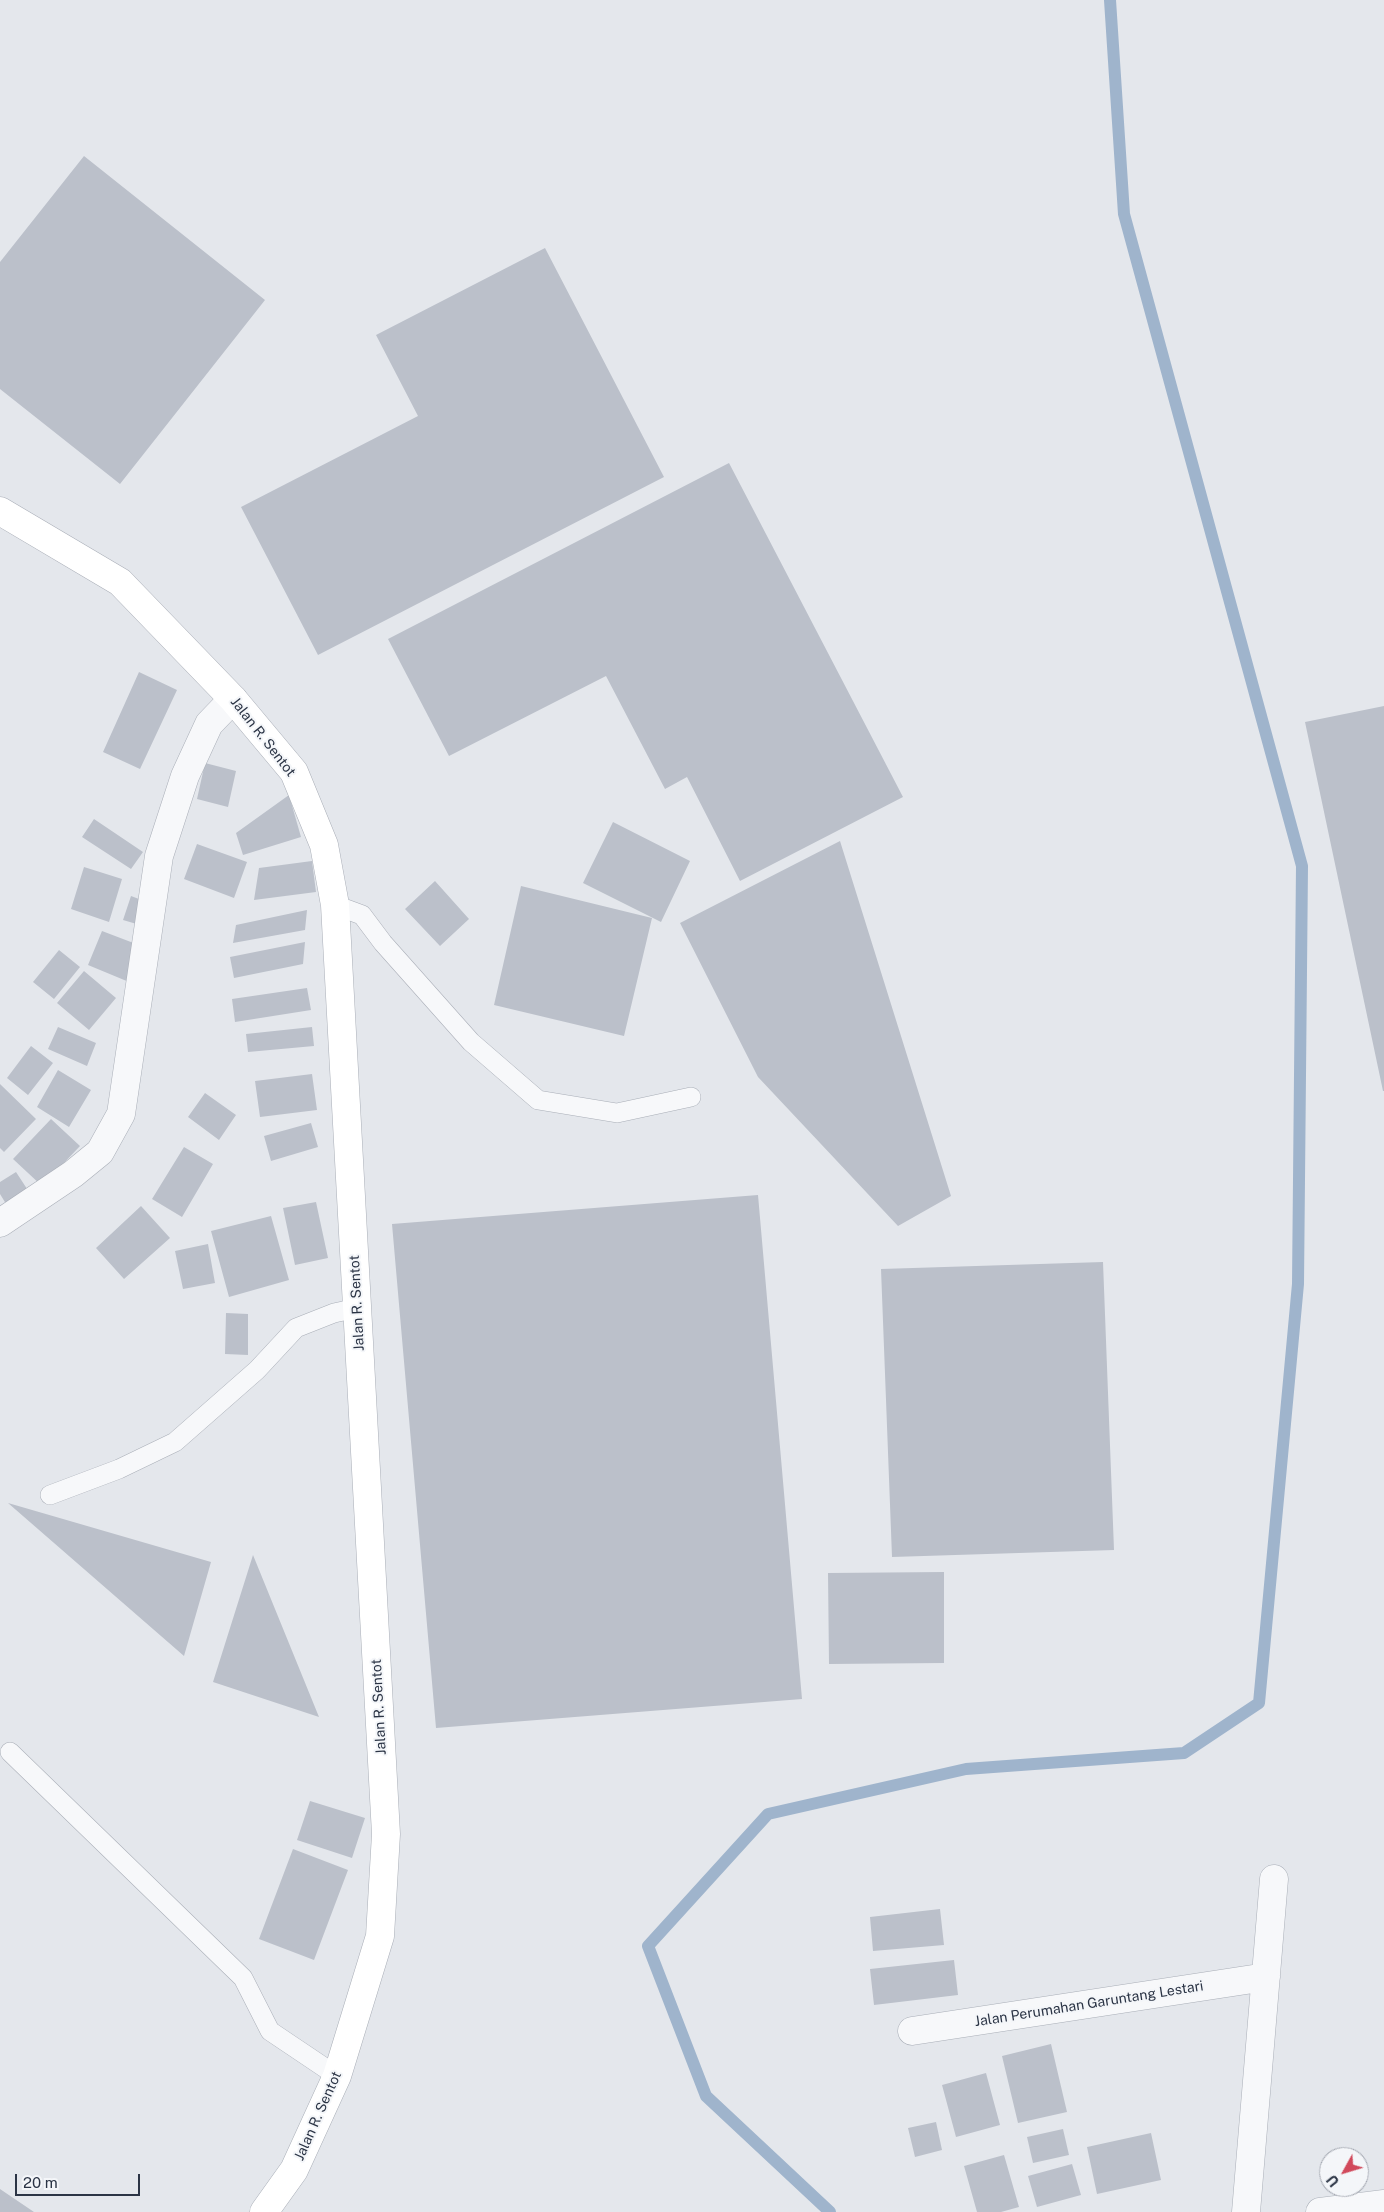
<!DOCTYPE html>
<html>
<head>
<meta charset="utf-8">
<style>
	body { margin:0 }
	#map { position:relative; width:1384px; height:2212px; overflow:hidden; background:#e4e7ec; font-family:"Public Sans",sans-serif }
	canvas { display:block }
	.north { position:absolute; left:1319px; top:2147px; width:50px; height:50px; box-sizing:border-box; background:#f4f6f9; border:1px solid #a4a8b1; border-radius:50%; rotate:231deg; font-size:14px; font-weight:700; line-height:20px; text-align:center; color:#2b3445 }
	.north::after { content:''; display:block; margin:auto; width:18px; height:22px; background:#d1495b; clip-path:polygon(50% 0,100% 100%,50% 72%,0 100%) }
	.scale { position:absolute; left:15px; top:2174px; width:125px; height:22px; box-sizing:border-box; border:2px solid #2b3445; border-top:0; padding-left:6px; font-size:15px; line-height:18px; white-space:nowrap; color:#2b3445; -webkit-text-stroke:4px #f4f6f9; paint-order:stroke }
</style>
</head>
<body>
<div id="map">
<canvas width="1384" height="2212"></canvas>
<div class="north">U</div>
<div class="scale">20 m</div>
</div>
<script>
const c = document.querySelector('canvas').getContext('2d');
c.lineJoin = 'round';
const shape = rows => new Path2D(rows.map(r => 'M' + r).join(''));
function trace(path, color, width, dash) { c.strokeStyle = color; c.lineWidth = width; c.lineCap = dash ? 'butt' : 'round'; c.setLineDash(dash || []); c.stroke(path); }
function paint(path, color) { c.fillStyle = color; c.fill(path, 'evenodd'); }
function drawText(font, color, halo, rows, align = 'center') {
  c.font = font + ' "Public Sans",sans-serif'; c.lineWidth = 4; c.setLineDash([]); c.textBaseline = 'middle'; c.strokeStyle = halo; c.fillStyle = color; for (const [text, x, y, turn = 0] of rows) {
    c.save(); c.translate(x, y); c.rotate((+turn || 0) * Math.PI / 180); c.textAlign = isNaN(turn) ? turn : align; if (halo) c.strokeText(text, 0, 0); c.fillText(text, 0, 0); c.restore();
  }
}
trace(shape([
	[830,2212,706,2096,648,1946,768,1814,966,1769,1184,1753,1259,1703,1298,1284,1302,866,1124,214,1110,0]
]), '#9fb4cc', 12);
paint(shape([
	[84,156,265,300,120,484,0,389,0,262],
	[545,248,664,477,318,655,241,507,418,416,376,335],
	[729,463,903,797,740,881,687,777,665,789,606,676,449,756,388,639],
	[139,672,177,690,140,769,103,752],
	[1384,706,1384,1091,1383,1091,1305,722],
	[205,763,236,771,228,807,197,799],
	[289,795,301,837,243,855,236,833],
	[94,819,143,852,131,869,82,837],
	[613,822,690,861,661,922,583,883],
	[840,841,951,1196,898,1226,758,1077,680,923],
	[197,844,247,862,234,898,184,879],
	[312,861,316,892,254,900,259,868],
	[84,867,122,879,109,922,71,909],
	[435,881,469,919,440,946,405,909],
	[521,886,652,918,624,1036,494,1005],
	[131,896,147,902,140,925,123,920],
	[307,910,305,930,233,943,236,925],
	[102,931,144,947,129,982,88,965],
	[305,942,303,964,234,978,230,957],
	[59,950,80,967,54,999,33,982],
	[84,971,116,998,89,1030,57,1003],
	[307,988,311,1010,235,1022,232,999],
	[58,1027,96,1043,87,1066,48,1049],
	[312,1027,314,1046,248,1052,246,1034],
	[31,1046,53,1063,28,1095,7,1078],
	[58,1070,91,1090,69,1127,37,1107],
	[312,1074,317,1110,260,1117,255,1081],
	[0,1084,36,1119,4,1152,0,1148],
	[205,1093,236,1115,219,1140,188,1117],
	[51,1119,80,1146,42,1186,13,1159],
	[311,1123,318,1147,271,1161,264,1136],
	[184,1147,213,1164,182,1217,152,1199],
	[16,1172,33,1198,11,1212,0,1194,0,1182],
	[758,1195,802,1699,436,1728,392,1224],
	[316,1202,328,1258,295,1265,283,1208],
	[141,1206,170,1238,124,1279,96,1248],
	[271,1216,289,1280,229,1297,211,1231],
	[208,1244,215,1283,183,1289,175,1251],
	[1103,1262,1114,1550,892,1557,881,1269],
	[226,1313,248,1314,248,1355,225,1354],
	[8,1503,211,1562,184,1656],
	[253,1555,319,1717,213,1682],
	[944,1572,944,1663,829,1664,828,1573],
	[310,1801,365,1818,352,1858,297,1840],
	[293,1849,348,1870,314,1960,259,1939],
	[940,1909,944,1945,873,1951,870,1917],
	[954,1960,958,1995,874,2005,870,1969],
	[1051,2044,1067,2112,1018,2123,1002,2056],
	[986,2073,1000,2125,956,2137,942,2085],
	[936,2122,942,2150,915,2157,908,2128],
	[1063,2129,1069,2155,1033,2163,1027,2137],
	[1151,2133,1161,2180,1097,2194,1087,2147],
	[1004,2155,1019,2207,1001,2212,977,2212,964,2166],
	[1072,2164,1081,2195,1037,2207,1028,2176],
	[0,2189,34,2212,0,2212]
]), '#bbc0ca');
const lane = shape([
	[335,905,362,915,383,943,471,1042,538,1100,617,1113,691,1097],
	[50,1495,119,1469,175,1442,257,1370,296,1328,334,1313,357,1308],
	[10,1752,243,1978,270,2031,337,2076]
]);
const street = shape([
	[0,1223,73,1174,100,1152,121,1114,159,856,185,776,209,724,233,699],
	[912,2031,1266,1977],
	[1246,2212,1274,1879],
	[1320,2212,1384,2204]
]);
const secondary = shape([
	[0,511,120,582,233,699,294,772,324,845,335,905,386,1834,380,1936,337,2076,294,2170,264,2212]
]);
trace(lane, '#a9aeb7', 20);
trace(street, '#a9aeb7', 29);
trace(secondary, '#a9aeb7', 29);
trace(lane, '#f7f8fa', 19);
trace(street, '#f7f8fa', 28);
trace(secondary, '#fff', 28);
drawText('14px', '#2b3445', '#f4f6f9', [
	["Jalan R. Sentot",263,737,52],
	["Jalan R. Sentot",357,1303,-93],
	["Jalan R. Sentot",379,1707,-93],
	["Jalan Perumahan Garuntang Lestari",1089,2004,-9],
	["Jalan R. Sentot",318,2116,-66]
]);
</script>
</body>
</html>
